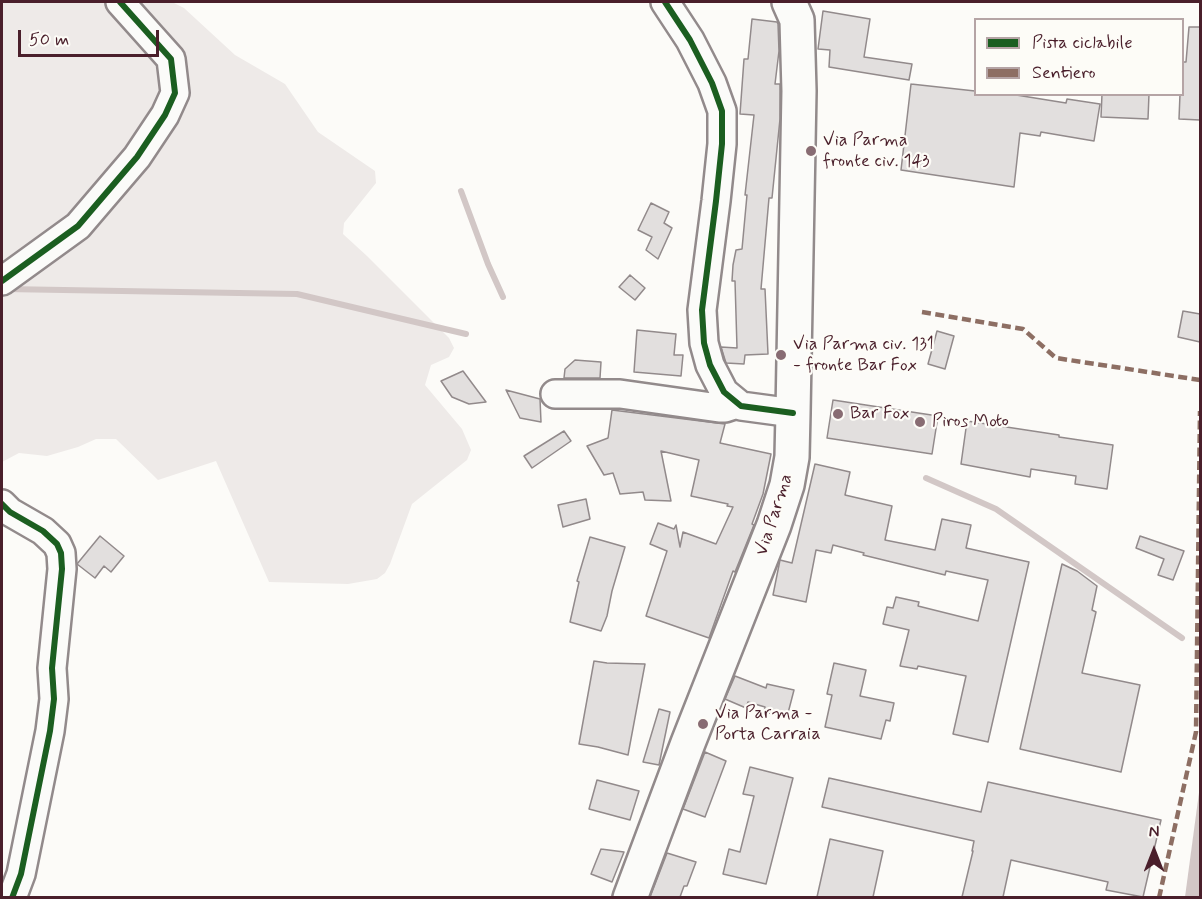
<!DOCTYPE html>
<html>
<head>
<meta charset="utf-8">
<style>
	body { margin:0 }
	#map { position:relative; width:1202px; height:899px; overflow:hidden; background:#fcfbf8; font-family:Mynerve,sans-serif }
	canvas { display:block }
	.frame { position:absolute; inset:0; border:3px solid #4a1f2b; pointer-events:none }
	.legend { position:absolute; left:974px; top:18px; width:210px; height:78px; box-sizing:border-box; background:#fdfcf7; border:2px solid #b5a4a5; margin:0; padding:8px 10px; list-style:none; font-size:18px; color:#4a1f2b }
	.legend li { display:flex; align-items:center; gap:12px; height:30px }
	.legend b { width:30px; border:2px solid #b5a4a5 }
	.north { position:absolute; left:1124px; top:821px; width:60px; height:60px; -webkit-text-stroke:4px #fdfcf7; paint-order:stroke; rotate:0deg; font-size:16px; font-weight:700; line-height:24px; text-align:center; color:#4a1f2b }
	.north::after { content:''; display:block; margin:auto; width:21px; height:27px; background:#4a1f2b; clip-path:polygon(50% 0,100% 100%,50% 72%,0 100%) }
	.scale { position:absolute; left:18px; top:30px; width:141px; height:27px; box-sizing:border-box; border:3px solid #4a1f2b; border-top:0; padding-left:8px; font-size:18px; line-height:21px; white-space:nowrap; color:#4a1f2b; -webkit-text-stroke:4px #fdfcf7; paint-order:stroke }
</style>
</head>
<body>
<div id="map">
<canvas width="1202" height="899"></canvas>
<div class="frame"></div>
<ul class="legend">
<li><b style="height:8px;background:#1b5e20"></b>Pista ciclabile</li>
<li><b style="height:8px;background:#8d6e63"></b>Sentiero</li>
</ul>
<div class="north">N</div>
<div class="scale">50 m</div>
</div>
<script>
const c = document.querySelector('canvas').getContext('2d');
c.lineJoin = 'round';
function paint(path, color) { c.fillStyle = color; c.fill(path, 'evenodd'); }
const shape = rows => new Path2D(rows.map(r => 'M' + r).join(''));
function trace(path, color, width, dash) { c.strokeStyle = color; c.lineWidth = width; c.lineCap = dash ? 'butt' : 'round'; c.setLineDash(dash || []); c.stroke(path); }
function drawText(font, color, halo, rows, align = 'center') {
  c.font = font + ' Mynerve,sans-serif'; c.lineWidth = 4.5; c.setLineDash([]); c.textBaseline = 'middle'; c.strokeStyle = halo; c.fillStyle = color; for (const [text, x, y, turn = 0] of rows) {
    c.save(); c.translate(x, y); c.rotate((+turn || 0) * Math.PI / 180); c.textAlign = isNaN(turn) ? turn : align; if (halo) c.strokeText(text, 0, 0); c.fillText(text, 0, 0); c.restore();
  }
}
paint(shape([
	[2,2,172,2,184,8,235,55,285,84,318,132,375,171,376,183,344,223,343,234,367,256,449,338,454,348,449,357,431,365,425,385,462,429,471,450,467,460,412,504,390,564,385,573,377,579,348,584,269,582,216,461,158,480,116,439,96,439,78,447,47,456,19,453,2,462]
]), '#eeeae8');
paint(shape([
	[1200,785,1200,897,1185,897]
]), '#d2c7c6');
trace(shape([
	[461,191,488,264,503,297],
	[5,289,297,294,466,334],
	[926,478,996,509,1182,638]
]), '#d2c7c6', 6);
const building = shape([
	[823,11,870,19,864,57,912,64,909,80,829,67,830,50,818,49,823,11],
	[752,19,777,22,778,24,779,51,775,84,780,84,780,119,772,198,769,198,761,289,765,289,768,354,745,355,744,364,726,363,721,347,737,348,735,281,732,281,733,265,736,250,742,249,747,195,745,195,754,115,740,114,744,59,748,59,752,19],
	[1189,27,1200,27,1200,120,1179,119,1180,94,1182,94,1182,62,1186,62,1189,27],
	[911,84,975,91,975,94,1010,94,1066,103,1067,99,1100,104,1094,141,1041,132,1040,136,1020,133,1014,187,901,170,911,84],
	[1102,94,1149,94,1148,119,1101,117,1102,94],
	[651,203,669,212,664,223,672,228,658,259,646,250,652,237,638,230,651,203],
	[630,275,645,288,635,300,619,287,630,275],
	[1183,311,1200,314,1200,342,1178,337,1183,311],
	[637,330,676,334,674,355,683,355,681,376,634,372,637,330],
	[937,331,954,336,945,369,928,364,937,331],
	[575,360,601,362,600,378,564,378,565,369,575,360],
	[463,371,486,402,469,404,452,397,441,381,463,371],
	[506,390,540,399,541,422,520,418,506,390],
	[833,400,938,416,932,454,827,438,833,400],
	[612,410,725,424,720,443,771,454,763,494,752,524,754,525,735,572,733,571,709,638,646,616,667,551,650,544,658,523,674,529,676,525,680,547,683,532,716,544,733,507,727,506,728,504,691,496,699,460,661,451,671,501,645,500,643,492,620,494,613,473,604,475,587,446,608,438,612,410],
	[967,421,1059,435,1059,437,1113,445,1107,489,1075,484,1076,476,1031,469,1030,477,961,464,967,421],
	[564,431,571,441,532,468,524,456,564,431],
	[815,464,850,472,845,495,892,506,885,540,935,550,942,519,971,525,966,548,1029,562,988,742,953,734,966,676,918,666,917,669,900,666,909,630,883,624,887,607,893,608,896,597,919,602,918,606,978,621,988,580,946,571,945,575,863,555,864,553,833,545,831,553,816,550,806,602,773,595,780,560,792,563,815,464],
	[586,499,590,519,563,527,558,505,586,499],
	[100,536,124,556,111,572,104,566,95,578,77,564,100,536],
	[1140,536,1184,551,1173,580,1158,575,1164,559,1136,548,1140,536],
	[590,537,625,547,612,591,607,616,601,631,570,622,579,582,577,581,590,537],
	[1062,564,1077,571,1097,586,1092,610,1096,612,1082,673,1140,685,1121,772,1020,749,1062,564],
	[594,661,607,663,645,664,628,755,598,747,579,744,594,661],
	[834,663,866,670,860,696,894,703,890,721,886,720,881,739,825,727,832,695,827,694,834,663],
	[735,676,766,688,767,684,794,690,787,717,764,712,765,707,748,702,746,708,725,699,735,676],
	[659,709,670,712,659,765,643,762,659,709],
	[705,752,726,761,705,817,683,809,705,752],
	[750,767,793,778,766,884,723,874,729,849,740,852,754,796,743,794,750,767],
	[829,778,981,812,988,782,1161,820,1143,897,1106,890,1108,882,1011,860,1003,897,962,897,973,851,972,851,974,841,822,807,829,778],
	[597,780,639,791,630,820,589,809,597,780],
	[830,839,883,851,873,897,817,897,830,839],
	[601,849,624,852,612,882,591,874,601,849],
	[667,853,696,862,687,886,684,886,680,897,650,897,667,853]
]);
paint(building, '#e2dfde');
trace(building, '#928a8b', 1.5);
const minor = shape([
	[665,2,690,40,712,83,722,111,722,144,716,201,702,310,704,343,710,365,724,392,741,406,793,413],
	[2,281,78,226,137,157,165,115,175,93,171,59,120,2],
	[555,394,620,394,719,408,725,408,737,404],
	[2,504,10,512,43,531,57,544,61,553,62,569,52,668,54,699,50,731,21,874,12,898]
]);
const major = shape([
	[630,898,688,743,774,525,787,485,792,457,793,413,799,91,797,20,789,2]
]);
trace(minor, '#928a8b', 32);
trace(major, '#928a8b', 38);
trace(minor, '#fbfbf9', 27);
trace(major, '#fbfbf9', 33);
trace(shape([
	[922,312,1023,329,1056,358,1200,380],
	[1159,898,1196,732,1200,411]
]), '#8d6e63', 4.5, [9, 4.5]);
trace(shape([
	[665,2,690,40,712,83,722,111,722,144,716,201,702,310,704,343,710,365,724,392,741,406,793,413],
	[2,281,78,226,137,157,165,115,175,93,171,59,120,2],
	[2,504,10,512,43,531,57,544,61,553,62,569,52,668,54,699,50,731,21,874,12,898]
]), '#1b5e20', 6);
for (const [x, y, r, color] of [
	[811,151,6,"#886c73"],
	[781,355,6,"#886c73"],
	[838,414,6,"#886c73"],
	[920,422,6,"#886c73"],
	[703,724,6,"#886c73"]
]) { const dot = new Path2D(); dot.arc(x, y, r, 0, 2 * Math.PI); c.fillStyle = color; c.fill(dot); trace(dot, '#fdfcf7', 2); }
drawText('18px', '#4a1f2b', '#fdfcf7', [
	["Via Parma",823,141],
	["fronte civ. 143",823,162],
	["Via Parma civ. 131",793,345],
	["- fronte Bar Fox",793,366],
	["Bar Fox",850,414],
	["Piros Moto",932,422],
	["Via Parma -",715,714],
	["Porta Carraia",715,735]
], 'left');
drawText('18px', '#4a1f2b', '#fdfcf7', [
	["Via Parma",775,515,-72]
]);
</script>
</body>
</html>
